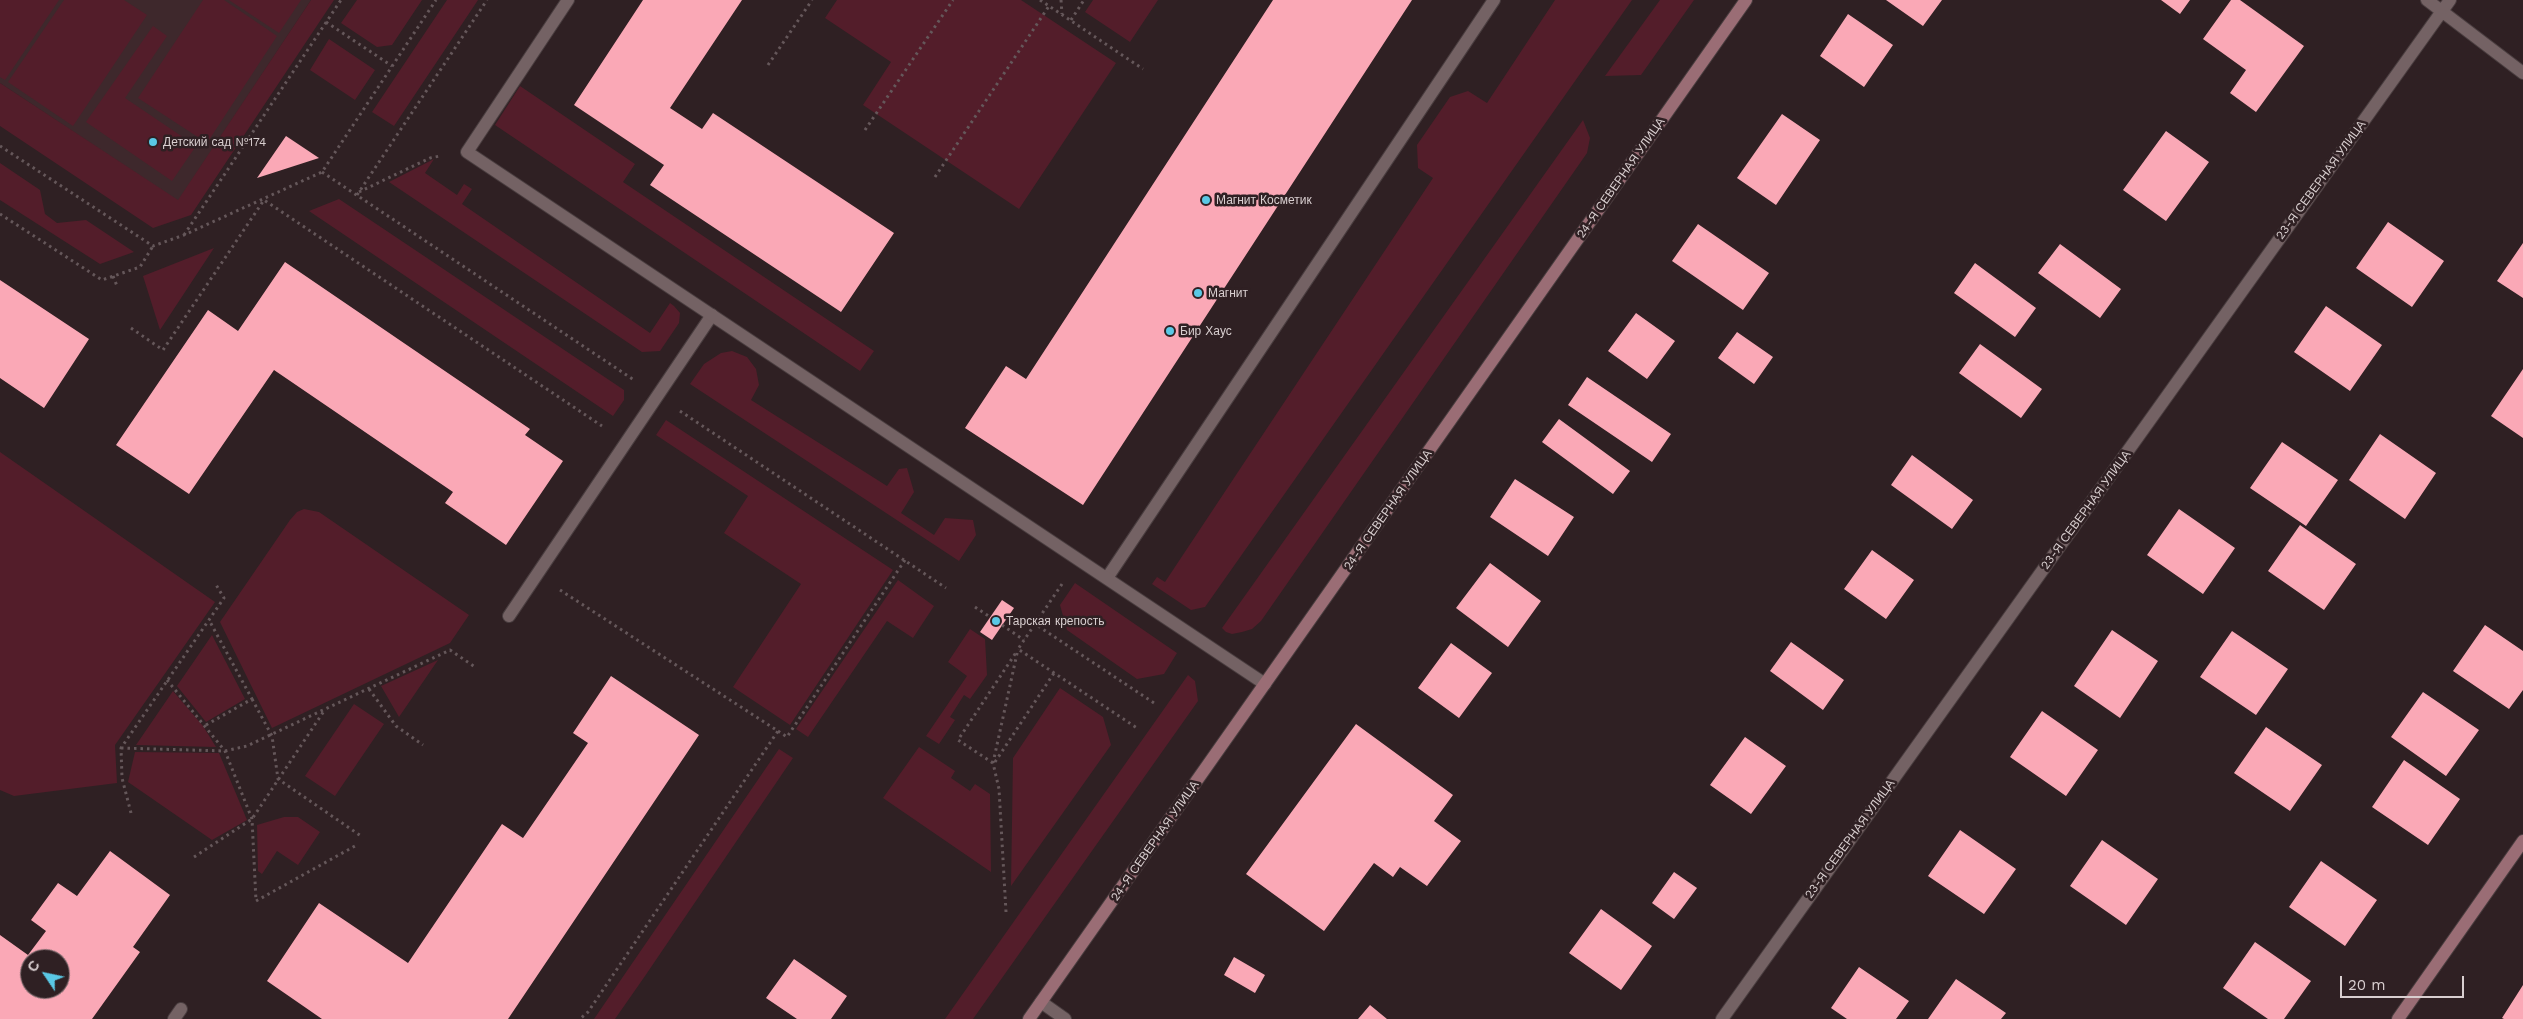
<!DOCTYPE html>
<html>
<head>
<meta charset="utf-8">
<style>
	body { margin:0 }
	#map { position:relative; width:2523px; height:1019px; overflow:hidden; background:#2f2023; font-family:"Work Sans",sans-serif }
	canvas { display:block }
	.north { position:absolute; left:20px; top:949px; width:50px; height:50px; box-sizing:border-box; background:#2f2023; border:1px solid #736668; border-radius:50%; rotate:304deg; font-size:14px; font-weight:700; line-height:20px; text-align:center; color:#d9cfd0 }
	.north::after { content:''; display:block; margin:auto; width:18px; height:22px; background:#5ac8e5; clip-path:polygon(50% 0,100% 100%,50% 72%,0 100%) }
	.scale { position:absolute; left:2340px; top:976px; width:124px; height:22px; box-sizing:border-box; border:2px solid #d9cfd0; border-top:0; padding-left:6px; font-size:15px; line-height:18px; white-space:nowrap; color:#d9cfd0; -webkit-text-stroke:4px #2f2023; paint-order:stroke }
</style>
</head>
<body>
<div id="map">
<canvas width="2523" height="1019"></canvas>
<div class="north">С</div>
<div class="scale">20 m</div>
</div>
<script>
const c = document.querySelector('canvas').getContext('2d');
c.lineJoin = 'round';
function paint(path, color) { c.fillStyle = color; c.fill(path, 'evenodd'); }
const shape = rows => new Path2D(rows.map(r => 'M' + r).join(''));
function trace(path, color, width, dash) { c.strokeStyle = color; c.lineWidth = width; c.lineCap = dash ? 'butt' : 'round'; c.setLineDash(dash || []); c.stroke(path); }
function drawText(font, color, halo, rows, align = 'center') {
  c.font = font + ' "Work Sans",sans-serif'; c.lineWidth = 5; c.setLineDash([]); c.textBaseline = 'middle'; c.strokeStyle = halo; c.fillStyle = color; for (const [text, x, y, turn = 0] of rows) {
    c.save(); c.translate(x, y); c.rotate((+turn || 0) * Math.PI / 180); c.textAlign = isNaN(turn) ? turn : align; if (halo) c.strokeText(text, 0, 0); c.fillText(text, 0, 0); c.restore();
  }
}
paint(shape([
	[0,0,311,0,178,201,0,83]
]), '#3e282c');
paint(shape([
	[0,0,59,0,5,80,0,77],
	[64,0,124,0,147,15,73,126,8,82],
	[203,0,224,0,277,36,207,143,138,98],
	[229,0,301,0,279,33],
	[311,0,334,0,191,215,153,228,0,126,0,83,178,200],
	[357,0,422,0,392,45,377,47,341,23],
	[447,0,478,0,394,126,372,112],
	[837,0,1021,0,1116,63,1019,209,863,105,891,62,825,18],
	[1093,0,1158,0,1130,42,1085,12],
	[1555,0,1632,0,1205,607,1191,610,1152,584,1157,577,1165,582,1433,178,1418,168,1417,145,1450,97,1468,91,1487,103],
	[1660,0,1694,0,1641,75,1605,76],
	[153,26,167,36,125,98,196,146,172,181,86,122],
	[329,39,375,70,355,100,310,70],
	[520,86,635,164,623,182,874,351,860,371,495,125],
	[1583,120,1590,138,1587,153,1261,621,1252,629,1242,632,1232,634,1226,632,1222,628],
	[434,159,425,173,457,195,464,184,472,189,462,204,650,333,670,303,674,306,680,313,679,323,660,351,642,352,389,182],
	[0,163,40,190,45,214,57,223,86,220,134,252,100,264,0,200],
	[339,199,624,390,624,400,613,416,309,211],
	[214,248,160,330,143,276],
	[732,351,747,357,756,369,759,385,751,400,887,486,899,469,907,468,914,492,901,513,934,535,945,518,973,520,976,535,959,561,690,384,704,364,721,353],
	[666,420,893,570,790,725,733,687,801,584,724,533,748,496,656,435],
	[0,452,215,602,115,745,117,783,14,796,0,790],
	[304,509,319,512,469,615,450,643,272,728,220,622,290,520,297,512],
	[898,580,934,606,913,638,887,621,808,737,796,729],
	[1075,583,1177,653,1164,674,1137,679,1067,630,1060,605],
	[970,629,985,639,987,675,970,699,964,695,950,717,955,720,939,744,926,736,967,676,948,662],
	[212,635,245,699,206,722,177,686],
	[438,660,399,717,381,686],
	[1188,675,1195,681,1198,701,973,1019,945,1019],
	[1060,688,1103,717,1111,745,1011,886,1013,758],
	[173,691,203,726,216,747,136,745],
	[354,704,384,724,335,796,305,776],
	[919,747,955,771,951,778,970,791,975,784,990,794,991,872,883,798],
	[779,749,793,758,645,976,615,1019,594,1019],
	[135,752,219,753,247,820,212,840,128,782],
	[284,817,298,817,320,832,298,865,277,851,262,874,258,871,257,825]
]), '#531d2a');
paint(shape([
	[643,0,742,0,670,108,702,129,713,113,894,233,841,312,650,185,664,165,574,105],
	[1273,0,1412,0,1083,505,965,428,1006,366,1026,379],
	[1886,0,1942,0,1923,26],
	[2161,0,2190,0,2180,14],
	[2231,0,2240,0,2304,46,2256,112,2230,93,2246,70,2203,39],
	[1848,14,1893,45,1864,87,1820,56],
	[1782,114,1820,140,1776,205,1737,178],
	[2166,131,2209,162,2166,221,2123,190],
	[286,136,319,158,257,178],
	[2388,222,2444,261,2412,307,2356,268],
	[1698,224,1769,273,1743,310,1672,261],
	[2523,243,2523,298,2497,281],
	[2060,244,2121,289,2100,318,2038,273],
	[285,262,530,429,525,435,563,461,506,545,445,503,453,492,274,370,189,494,116,445,208,310,238,331],
	[1975,263,2036,308,2015,337,1954,293],
	[0,280,89,339,44,408,0,378],
	[2326,306,2382,345,2350,391,2294,352],
	[1636,313,1675,341,1647,379,1608,351],
	[1737,332,1773,357,1754,384,1718,358],
	[1980,344,2042,389,2021,418,1959,373],
	[2523,369,2523,438,2491,416],
	[1587,377,1671,434,1652,462,1568,405],
	[1559,419,1630,471,1613,494,1542,442],
	[2380,434,2436,473,2405,519,2349,480],
	[2282,442,2338,480,2306,526,2250,488],
	[1912,455,1973,500,1952,529,1891,485],
	[1515,479,1574,517,1548,556,1490,517],
	[2179,509,2235,548,2203,594,2147,555],
	[2300,525,2356,564,2324,610,2268,571],
	[1872,550,1914,580,1886,619,1844,589],
	[1490,563,1541,601,1508,647,1456,608],
	[1002,600,1014,608,992,640,980,632],
	[2485,625,2523,651,2523,690,2509,709,2453,671],
	[2112,630,2158,661,2120,718,2074,686],
	[2232,631,2288,669,2256,715,2200,677],
	[1791,642,1844,680,1823,710,1770,671],
	[1451,643,1492,673,1459,718,1418,688],
	[611,676,699,735,508,1019,322,1019,267,981,319,903,408,963,502,824,523,838,588,743,573,733],
	[2423,692,2479,730,2446,776,2391,737],
	[2042,711,2098,750,2066,796,2010,757],
	[1356,724,1453,795,1434,821,1461,841,1427,886,1400,867,1393,877,1374,863,1324,931,1246,874],
	[2266,727,2322,765,2290,811,2234,773],
	[1745,737,1786,766,1751,814,1710,785],
	[2404,760,2460,799,2428,845,2372,807],
	[1960,830,2016,869,1984,914,1928,876],
	[2102,840,2158,879,2126,925,2070,886],
	[110,851,170,895,133,947,140,952,92,1019,0,1019,0,935,28,955,46,931,31,920,58,883,77,896],
	[30,959,60,959,60,989,30,989],
	[2321,861,2377,900,2345,946,2289,907],
	[1674,872,1697,888,1674,919,1652,903],
	[1601,909,1652,946,1621,990,1569,953],
	[2255,942,2311,981,2284,1019,2268,1019,2223,988],
	[1234,957,1265,975,1255,993,1224,975],
	[794,959,847,996,831,1019,797,1019,766,998],
	[1859,967,1909,1001,1896,1019,1847,1019,1831,1008],
	[1956,979,2006,1013,2001,1019,1928,1019],
	[2523,985,2523,1019,2504,1019,2502,1018],
	[1370,1005,1387,1019,1358,1019]
]), '#faa8b6');
const service = shape([
	[1107,578,1494,0],
	[509,616,712,315]
]);
const minor = shape([
	[568,0,467,152,1265,684],
	[2427,0,2523,73],
	[1041,1002,1065,1019],
	[174,1019,181,1009],
	[1722,1019,2450,0]
]);
const secondary = shape([
	[1029,1019,1746,0],
	[2398,1019,2523,841]
]);
trace(service, '#493d3f', 14);
trace(minor, '#493d3f', 14);
trace(secondary, '#493d3f', 14);
trace(shape([
	[1040,0,1143,69],
	[1061,0,1062,14],
	[1071,20,1084,0],
	[326,22,392,66],
	[768,65,812,0],
	[865,130,953,0],
	[0,146,153,246,184,235,322,172,436,0],
	[322,172,634,380],
	[935,177,1049,6],
	[359,192,430,158,440,156],
	[357,195,487,0],
	[0,214,102,280,140,267,153,246],
	[184,235,341,0],
	[113,276,117,286],
	[131,328,163,350,264,200,602,426],
	[680,411,946,588],
	[1062,584,1035,624,1154,703],
	[560,590,778,731,588,1012,580,1019],
	[975,607,990,617],
	[1035,624,1018,649,1137,728],
	[1002,625,1024,640],
	[167,680,225,751,252,819,256,901,355,846],
	[369,689,396,726,423,745],
	[252,699,272,736,278,779,361,836],
	[206,725,252,699,209,620],
	[778,731,787,737,905,560],
	[121,748,225,751,247,746,450,650,475,667],
	[995,762,1054,673],
	[993,763,958,740,1017,651],
	[131,813,122,778,121,748,224,598,215,583],
	[194,857,252,819,324,711],
	[1006,912,999,789,993,763,1018,649]
]), '#65575a', 3, [2.5, 4]);
trace(service, '#746264', 12);
trace(minor, '#746264', 12);
trace(secondary, '#9a6d75', 12);
for (const [x, y, r, color] of [
	[153,142,5,"#5ac8e5"],
	[1206,200,5,"#5ac8e5"],
	[1198,293,5,"#5ac8e5"],
	[1170,331,5,"#5ac8e5"],
	[996,621,5,"#5ac8e5"]
]) { const dot = new Path2D(); dot.arc(x, y, r, 0, 2 * Math.PI); c.fillStyle = color; c.fill(dot); trace(dot, '#2f2023', 2); }
drawText('12px', '#d9cfd0', '#2f2023', [
	["Детский сад №174",163,142],
	["Магнит Косметик",1216,200],
	["Магнит",1208,293],
	["Бир Хаус",1180,331],
	["Тарская крепость",1006,621]
], 'left');
drawText('12px', '#d9cfd0', '#2f2023', [
	["24-Я СЕВЕРНАЯ УЛИЦА",1621,178,-55],
	["23-Я СЕВЕРНАЯ УЛИЦА",2321,180,-54],
	["24-Я СЕВЕРНАЯ УЛИЦА",1388,510,-55],
	["23-Я СЕВЕРНАЯ УЛИЦА",2086,510,-54],
	["23-Я СЕВЕРНАЯ УЛИЦА",1850,839,-54],
	["24-Я СЕВЕРНАЯ УЛИЦА",1155,841,-55]
]);
</script>
</body>
</html>
